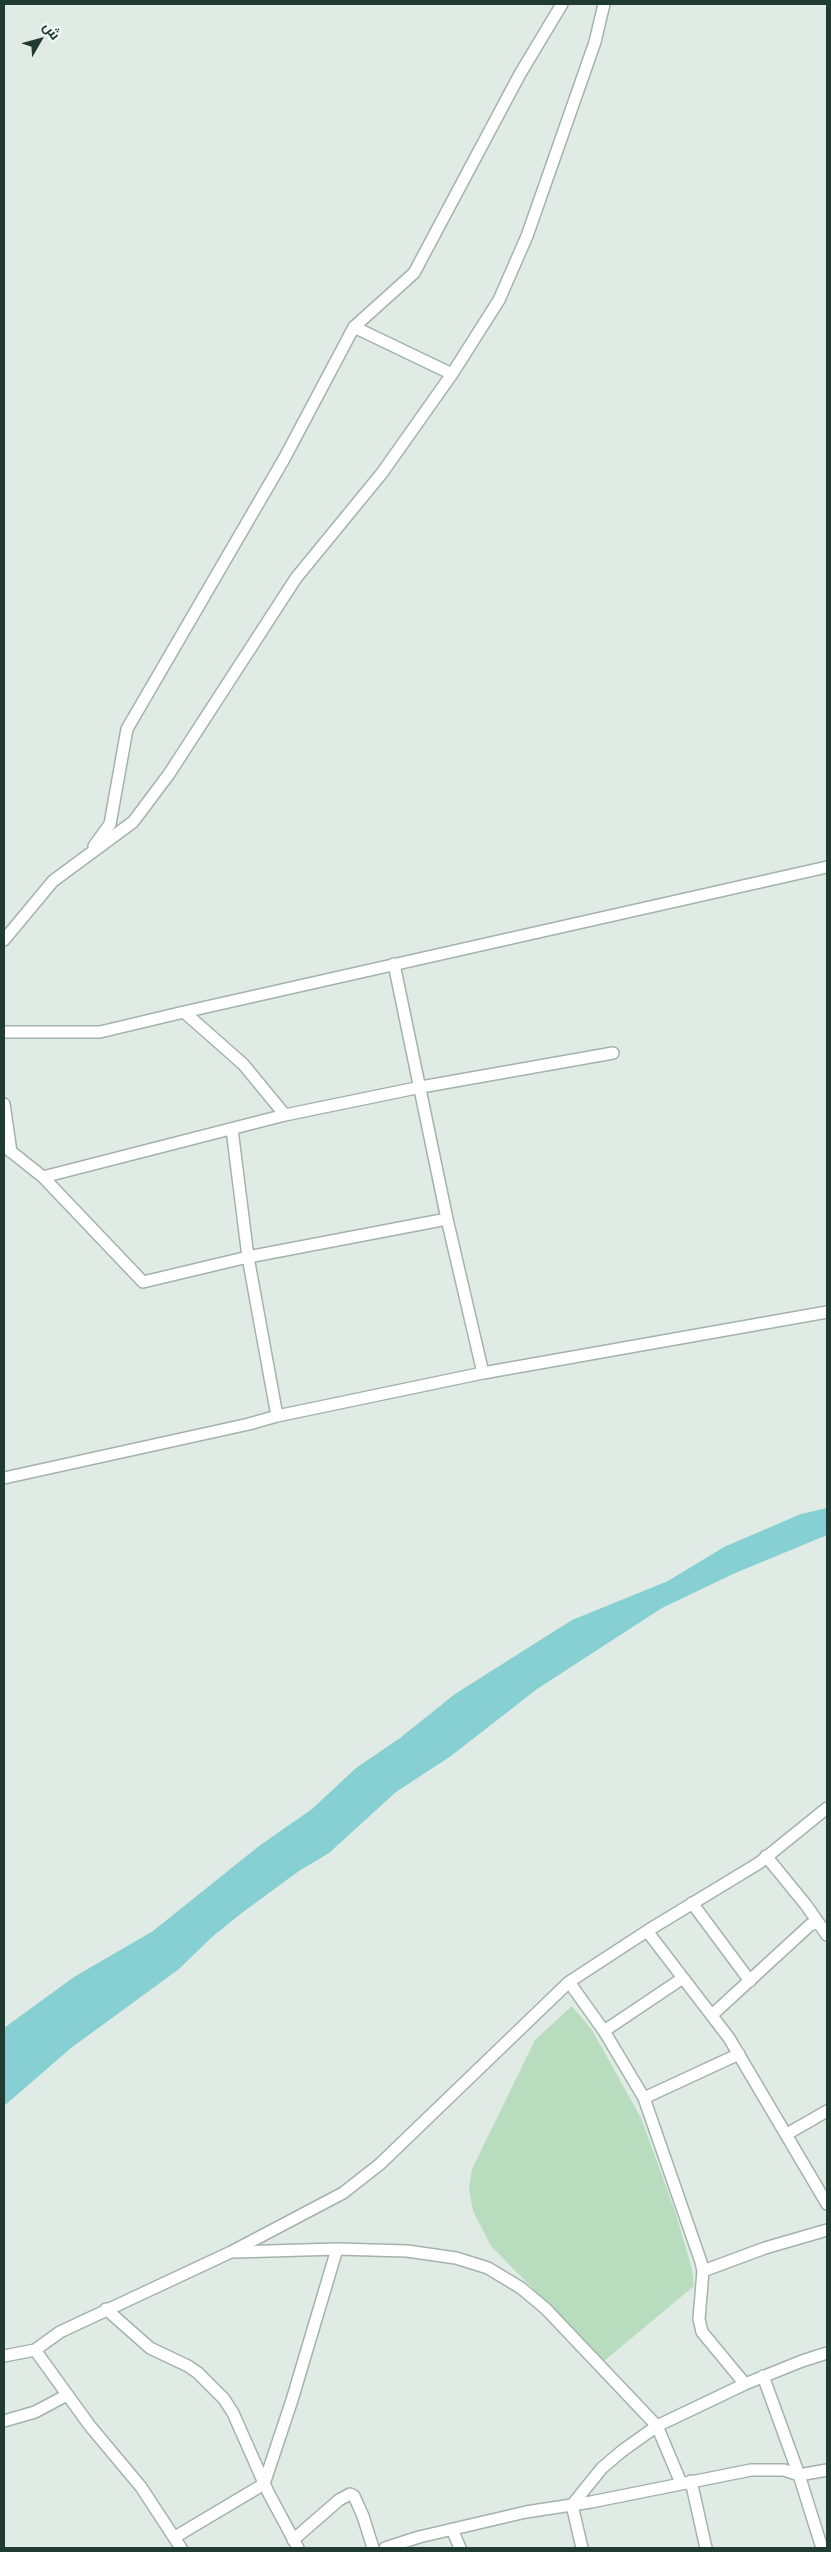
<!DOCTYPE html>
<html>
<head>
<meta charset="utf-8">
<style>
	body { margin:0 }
	#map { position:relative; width:831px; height:2552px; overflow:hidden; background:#e0ebe5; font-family:"Golos Text",Cairo,sans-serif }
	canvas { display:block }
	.frame { position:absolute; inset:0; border:5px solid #203b31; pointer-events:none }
	.north { position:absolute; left:15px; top:15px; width:50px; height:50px; -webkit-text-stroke:4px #f0f8f3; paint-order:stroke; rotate:52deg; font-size:14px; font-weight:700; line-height:20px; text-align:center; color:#203b31 }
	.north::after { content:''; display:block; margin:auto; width:18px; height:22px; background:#203b31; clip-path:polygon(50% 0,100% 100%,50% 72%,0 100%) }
</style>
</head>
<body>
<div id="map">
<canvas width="831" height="2552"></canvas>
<div class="frame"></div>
<div class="north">ش</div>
</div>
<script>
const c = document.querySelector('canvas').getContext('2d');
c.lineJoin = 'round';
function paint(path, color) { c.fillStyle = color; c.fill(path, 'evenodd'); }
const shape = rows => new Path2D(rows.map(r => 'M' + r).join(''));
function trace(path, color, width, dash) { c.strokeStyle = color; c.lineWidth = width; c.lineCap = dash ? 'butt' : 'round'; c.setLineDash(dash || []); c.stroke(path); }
paint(shape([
	[572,2006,592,2030,641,2118,675,2211,692,2269,694,2286,604,2361,491,2246,473,2211,469,2189,472,2169,535,2040]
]), '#b8ddbe');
paint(shape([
	[827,1508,827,1535,733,1574,662,1608,537,1689,451,1756,396,1792,329,1853,299,1871,243,1912,212,1937,179,1969,71,2048,4,2106,4,2028,74,1977,153,1931,259,1846,312,1809,356,1768,400,1738,455,1694,572,1620,668,1581,724,1547,801,1514]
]), '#86cfd2');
const minor = shape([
	[354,327,452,374],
	[94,846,110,824,127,729,284,459,354,327,414,273,520,74,562,4],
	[4,940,53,881,133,822,169,774,296,578,382,473,452,374,499,300,527,236,595,42,604,4],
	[394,964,447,1219,483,1373],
	[184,1012,827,867],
	[4,1032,100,1032,184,1012,243,1064,285,1115],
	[4,1104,11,1152],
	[232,1129,248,1257,277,1416],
	[4,1146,43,1177,143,1282,248,1257,447,1219],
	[43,1177,285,1115,421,1087,613,1053],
	[4,1478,249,1424,277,1416,483,1373,827,1312],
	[766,1856,806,1905,827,1935],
	[692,1903,750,1981],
	[647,1931,729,2038,827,2204],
	[569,1982,604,2031,644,2098,701,2262,703,2271,699,2319,702,2332,745,2384],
	[712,2015,810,1925,818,1922],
	[604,2031,683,1978],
	[644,2098,739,2054],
	[787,2134,827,2111],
	[235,2252,337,2249,407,2251,456,2258,488,2268,521,2288,546,2309,657,2426,681,2483],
	[703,2271,765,2248,827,2230],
	[106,2309,150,2348,188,2366,198,2373,224,2399,233,2413,268,2492,298,2548],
	[35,2350,90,2426,141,2487,181,2548],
	[4,2356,35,2350,60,2332,231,2252,343,2193,380,2164,569,1982,647,1931,759,1863,827,1808],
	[763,2376,799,2475,822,2548],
	[4,2421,35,2412,67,2395],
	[691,2481,706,2548],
	[452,2529,460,2548],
	[175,2537,264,2484,292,2400,337,2249],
	[293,2540,339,2500,350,2494,354,2496,363,2516,373,2548],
	[385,2548,419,2537,526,2512,591,2502,751,2470,784,2470,799,2475,827,2470],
	[582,2548,572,2505,602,2468,622,2451,657,2426,745,2384,802,2361,827,2353]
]);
trace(minor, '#a3b3ab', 14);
trace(minor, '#fff', 11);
</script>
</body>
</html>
